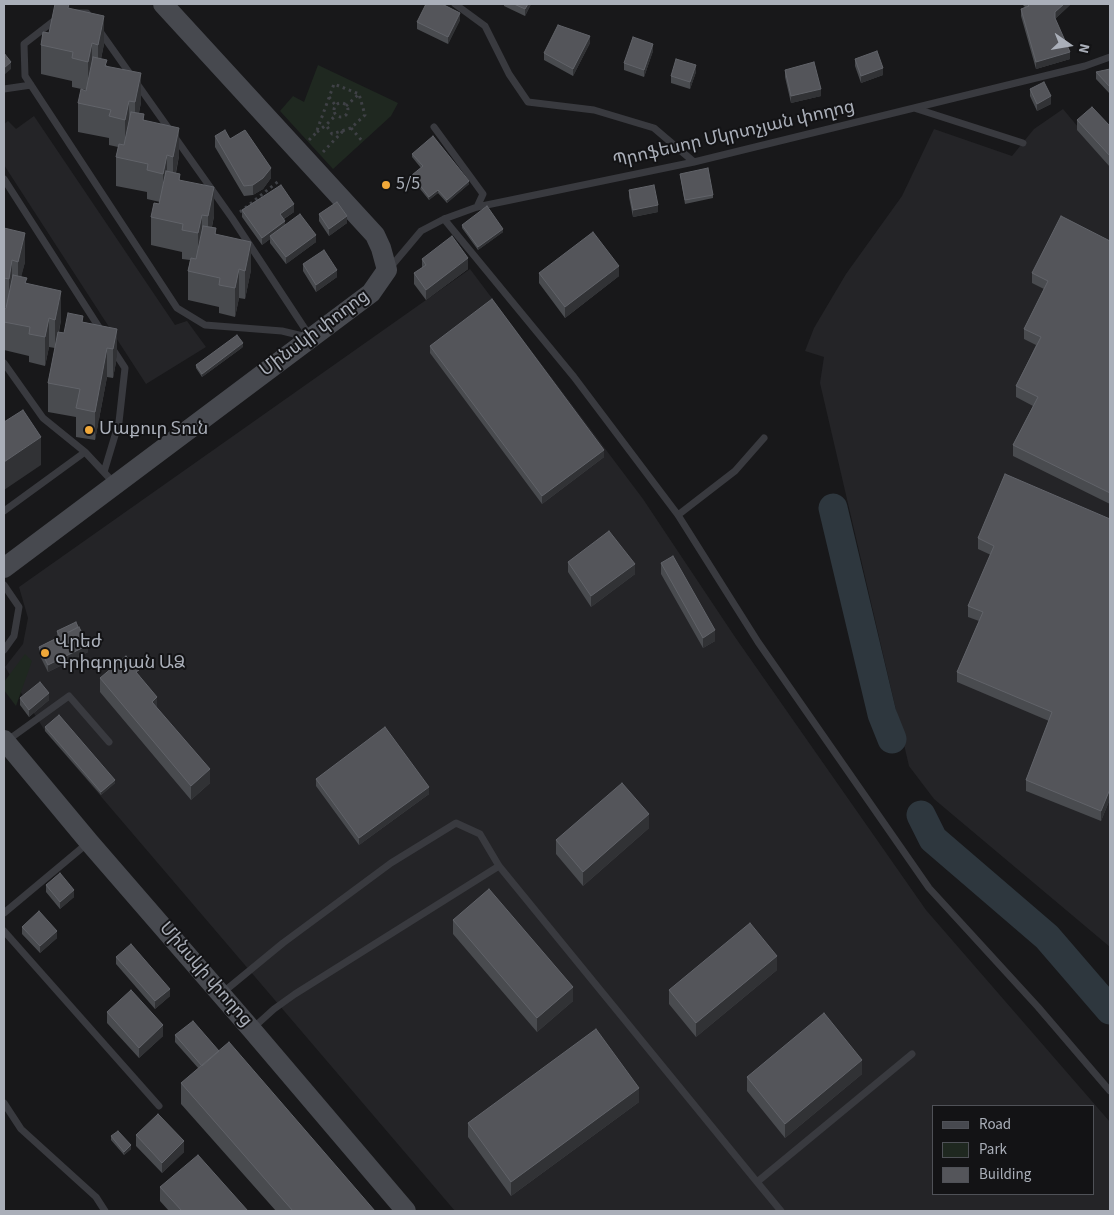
<!DOCTYPE html>
<html>
<head>
<meta charset="utf-8">
<style>
	body { margin:0 }
	#map { position:relative; width:1114px; height:1215px; overflow:hidden; background:#18181a; font-family:"Source Sans 3",sans-serif }
	canvas { display:block }
	.frame { position:absolute; inset:0; border:5px solid #aaafb9; pointer-events:none }
	.legend { position:absolute; left:932px; top:1105px; width:162px; height:90px; box-sizing:border-box; background:#131315; border:1px solid #4f5157; margin:0; padding:6px 9px; list-style:none; font-size:15px; color:#aaafb9 }
	.legend li { display:flex; align-items:center; gap:10px; height:25px }
	.legend b { width:25px; border:1px solid #4f5157 }
	.north { position:absolute; left:1044px; top:20px; width:50px; height:50px; -webkit-text-stroke:4px #131315; paint-order:stroke; rotate:103deg; font-size:14px; font-weight:700; line-height:20px; text-align:center; color:#aaafb9 }
	.north::after { content:''; display:block; margin:auto; width:18px; height:22px; background:#aaafb9; clip-path:polygon(50% 0,100% 100%,50% 72%,0 100%) }
</style>
</head>
<body>
<div id="map">
<canvas width="1114" height="1215"></canvas>
<div class="frame"></div>
<ul class="legend">
<li><b style="height:6px;background:#47494f"></b>Road</li>
<li><b style="height:14px;background:#1f2820"></b>Park</li>
<li><b style="height:14px;background:#54555a"></b>Building</li>
</ul>
<div class="north">N</div>
</div>
<script>
const c = document.querySelector('canvas').getContext('2d');
c.lineJoin = 'round';
function paint(path, color) { c.fillStyle = color; c.fill(path, 'evenodd'); }
const shape = rows => new Path2D(rows.map(r => 'M' + r).join(''));
function trace(path, color, width, dash) { c.strokeStyle = color; c.lineWidth = width; c.lineCap = dash ? 'butt' : 'round'; c.setLineDash(dash || []); c.stroke(path); }
function drawText(font, color, halo, rows, align = 'center') {
  c.font = font + ' "Source Sans 3","Noto Sans Armenian",sans-serif'; c.lineWidth = 4; c.setLineDash([]); c.textBaseline = 'middle'; c.strokeStyle = halo; c.fillStyle = color; for (const [text, x, y, turn = 0] of rows) {
    c.save(); c.translate(x, y); c.rotate((+turn || 0) * Math.PI / 180); c.textAlign = isNaN(turn) ? turn : align; if (halo) c.strokeText(text, 0, 0); c.fillText(text, 0, 0); c.restore();
  }
}
paint(shape([
	[1063,109,1110,165,1110,947,934,799,909,766,820,383,824,357,805,351,814,328,846,274,902,196,934,129,1012,156,1034,129],
	[34,116,175,325,187,321,206,347,146,384,4,165,4,124,8,121,16,129],
	[470,269,643,499,735,637,926,910,1110,1122,1110,1211,455,1211,45,731,5,667,23,644,28,618,19,587],
	[933,1106,1093,1106,1093,1194,933,1194]
]), '#242427');
paint(shape([
	[318,65,398,103,391,116,333,169,280,111,293,96,304,102],
	[25,654,32,661,16,706,4,690,4,682]
]), '#1f2820');
trace(shape([
	[833,508,882,714,892,739],
	[921,815,933,839,1047,937,1110,1010]
]), '#2e373e', 29);
trace(shape([
	[329,97,336,106],
	'334 110a7 7 0 1 1 14 0a7 7 0 1 1-14 0Z',
	[346,106,359,94],
	[351,128,363,142],
	[317,132,326,125],
	[309,140,316,133,334,84,359,94,365,115,351,128,332,134,326,125,336,115],
	[323,152,343,131],
	[240,212,280,180]
]), '#3f4146', 3, [2.5, 4]);
trace(shape([
	[455,4,485,26,509,74,528,102,594,110,654,128,694,162],
	[64,13,87,13,232,218,311,338,282,331,205,325,177,308,25,76,24,44,64,13],
	[4,89,31,85],
	[914,108,1023,143],
	[434,127,483,194,477,207],
	[4,179,102,332],
	[444,219,574,377,678,515,758,642,929,888,1038,1007,1110,1091],
	[389,269,421,231,444,219,477,207,694,162,1085,66,1110,57],
	[4,363,43,418,85,452,114,483],
	[104,472,119,422,125,368,112,348],
	[4,511,85,452],
	[678,515,735,471,764,438],
	[4,585,19,607,14,636,4,650],
	[8,740,69,696,109,742],
	[4,913,89,842],
	[4,931,159,1106],
	[221,994,283,943,391,863,456,823,480,834,499,866,757,1182],
	[253,1028,274,1009,295,994,499,866],
	[4,1103,21,1129,96,1197,105,1211],
	[781,1211,757,1182,912,1054]
]), '#393a3f', 7);
trace(shape([
	[4,568,371,293,387,270,381,248,375,235,163,4],
	[4,740,89,842,252,1030,406,1211]
]), '#47494f', 20);
paint(shape([
	[504,4,531,4,525,16,504,6],
	[1022,4,1071,4,1055,19,1070,59,1036,69,1021,16,1021,9,1025,7],
	[69,8,104,44,101,59,107,66,141,102,139,113,144,120,179,156,176,173,180,180,214,216,212,227,216,234,251,270,245,299,239,298,235,317,219,313,219,307,188,300,188,271,190,260,182,259,182,252,151,245,151,217,159,204,160,202,147,199,147,192,116,186,116,157,118,147,109,145,109,138,78,132,78,103,86,90,72,87,72,81,41,74,41,45,49,33],
	[460,20,448,44,417,29,417,22],
	[590,43,573,76,544,60,544,53],
	[653,51,644,77,624,70,624,63],
	[855,59,883,75,861,83,855,66],
	[1110,69,1110,94,1096,79,1096,72],
	[785,70,821,96,791,103,785,77],
	[696,72,690,89,671,83,671,76],
	[1030,89,1051,104,1037,111,1030,96],
	[1077,120,1110,126,1110,167,1077,130],
	[215,136,230,139,271,178,263,189,253,195,244,196,215,147],
	[412,154,469,184,447,203,438,193,429,200,412,179,412,175,421,168,412,157],
	[680,174,713,195,713,198,685,204],
	[629,190,658,212,633,217,629,197],
	[242,210,294,212,284,219,285,225,316,242,286,264,270,243,270,239,262,245,242,217],
	[319,214,347,223,329,236,319,221],
	[462,225,503,232,478,250,462,228],
	[4,228,25,262,21,276,27,284,61,320,59,332,64,333,83,322,117,329,117,357,113,378,107,377,95,440,76,437,76,417,48,412,48,383,55,348,49,347,45,366,29,362,29,356,4,350,4,308,6,308,6,307,4,307],
	[1110,241,1110,504,1013,456,1013,445,1033,406,1016,397,1016,386,1036,345,1024,339,1024,329,1044,289,1032,283,1032,273],
	[422,259,468,269,426,300,414,284,414,273,422,268],
	[303,264,337,277,316,292,303,271],
	[539,273,619,276,565,318,539,283],
	[430,346,604,457,542,504,430,353],
	[243,347,202,377,196,368,196,365],
	[1110,519,1110,799,1101,821,1026,791,1026,780,1049,721,957,682,957,672,979,621,968,617,968,606,991,555,978,549,978,538],
	[568,562,635,574,591,607,568,572],
	[661,563,715,641,703,648,661,574],
	[57,631,88,652,48,672,39,654,39,647,59,637,57,635],
	[139,675,157,708,210,783,191,800,100,692,100,678],
	[20,698,49,700,29,717,20,705],
	[45,727,115,783,101,795,45,731],
	[316,779,429,794,359,845,316,786],
	[649,828,583,886,556,854,556,840],
	[46,885,74,897,60,909,46,892],
	[453,920,573,1001,537,1032,453,934],
	[22,927,57,938,40,953,22,934],
	[116,957,170,996,155,1009,116,964],
	[777,970,696,1037,669,1004,669,990],
	[107,1012,163,1036,139,1058,107,1023],
	[175,1035,219,1051,375,1211,276,1211,181,1104,181,1083,199,1069,175,1042],
	[862,1074,785,1138,747,1091,747,1077],
	[639,1102,511,1196,468,1137,468,1123],
	[136,1135,184,1152,162,1173,136,1146],
	[111,1136,131,1149,124,1155,111,1140],
	[160,1187,248,1211,169,1211,160,1201]
]), '#494b4f');
paint(shape([
	[528,4,531,4,525,16,525,9],
	[1064,4,1071,4,1055,19,1055,12],
	[460,13,460,20,448,44,448,37],
	[104,16,104,44,98,73,98,45],
	[590,36,590,43,573,76,573,69],
	[92,43,92,72,88,91,88,62],
	[653,44,653,51,644,77,644,70],
	[1070,52,1070,59,1036,69,1036,62],
	[11,62,11,69,4,75,4,68],
	[696,65,696,72,690,89,690,82],
	[883,68,883,75,861,83,861,76],
	[141,73,141,102,135,131,135,102],
	[821,89,821,96,791,103,791,96],
	[1051,96,1051,104,1037,111,1037,104],
	[129,101,129,130,125,148,125,120],
	[179,128,179,156,173,185,173,157],
	[167,155,167,184,163,203,163,174],
	[271,168,271,178,263,189,253,195,253,185],
	[469,181,469,184,447,203,447,200],
	[214,187,214,216,208,244,208,216],
	[438,190,438,193,429,200,429,197],
	[294,204,294,212,280,221,280,214],
	[658,205,658,212,633,217,633,210],
	[202,215,202,243,198,262,198,233],
	[347,216,347,223,329,236,329,229],
	[285,221,285,228,270,236,270,239,262,245,262,238],
	[503,229,503,232,478,250,478,247],
	[25,233,25,262,18,290,18,262],
	[316,235,316,242,286,264,286,257],
	[251,242,251,270,245,299,245,271],
	[468,258,468,269,426,300,426,290],
	[12,260,12,289,9,308,9,279],
	[619,266,619,276,565,318,565,307],
	[239,269,239,298,235,317,235,288],
	[337,270,337,277,316,292,316,285],
	[61,291,61,320,55,348,55,320],
	[49,318,49,347,45,366,45,337],
	[117,329,117,357,113,378,113,349],
	[243,343,243,347,202,377,202,374],
	[107,348,107,377,95,440,95,412],
	[41,437,41,465,4,490,4,462],
	[604,450,604,457,542,504,542,496],
	[635,564,635,574,591,607,591,596],
	[715,630,715,641,703,648,703,638],
	[88,645,88,652,48,672,48,665],
	[49,693,49,700,29,717,29,710],
	[157,697,157,711,152,702],
	[210,769,210,783,191,800,191,786],
	[115,780,115,783,101,795,101,792],
	[429,787,429,794,359,845,359,838],
	[1110,789,1110,799,1101,821,1101,811],
	[649,814,649,828,583,886,583,872],
	[74,890,74,897,60,909,60,902],
	[57,931,57,938,40,953,40,946],
	[777,956,777,970,696,1037,696,1023],
	[573,987,573,1001,537,1032,537,1018],
	[170,989,170,996,155,1009,155,1001],
	[163,1025,163,1036,139,1058,139,1048],
	[862,1060,862,1074,785,1138,785,1124],
	[639,1088,639,1102,511,1196,511,1182],
	[184,1141,184,1152,162,1173,162,1163],
	[131,1145,131,1149,124,1155,124,1152]
]), '#313235');
const building = shape([
	[55,4,69,4,68,8,104,16,98,45,92,43,88,62,72,58,73,52,41,45,43,32,49,33,55,4],
	[426,4,442,4,460,13,448,37,417,22,426,4],
	[514,4,528,4,525,9,514,4],
	[1027,4,1064,4,1055,12,1055,18,1070,52,1036,62,1021,9,1029,6,1027,4],
	[558,25,590,36,573,69,544,53,558,25],
	[633,37,653,44,644,70,624,63,633,37],
	[877,51,883,68,861,76,855,59,877,51],
	[4,53,11,62,4,68,4,53],
	[93,57,107,60,105,66,141,73,135,102,129,101,125,120,109,116,111,110,78,103,81,89,86,91,93,57],
	[676,59,696,65,690,82,671,76,676,59],
	[814,62,821,89,791,96,785,70,814,62],
	[1110,69,1110,87,1096,72,1110,69],
	[1044,82,1051,96,1037,104,1030,89,1044,82],
	[1092,107,1110,126,1110,156,1077,120,1092,107],
	[131,112,144,114,143,120,179,128,173,157,167,155,163,174,147,170,148,164,116,157,119,144,124,145,131,112],
	[225,130,230,139,245,130,271,168,263,178,253,185,244,186,215,136,225,130],
	[433,136,469,181,447,200,438,190,429,197,412,175,423,166,412,154,433,136],
	[708,168,713,195,685,200,680,174,708,168],
	[166,171,180,174,179,180,214,187,208,216,202,215,198,233,182,230,183,224,151,217,154,203,159,204,166,171],
	[281,185,294,204,280,214,285,221,262,238,242,210,281,185],
	[654,185,658,205,633,210,629,190,654,185],
	[337,202,347,216,329,229,319,214,337,202],
	[487,206,503,229,478,247,462,225,487,206],
	[300,214,316,235,286,257,270,236,300,214],
	[1061,216,1110,241,1110,493,1013,445,1038,397,1016,386,1041,337,1024,329,1048,281,1032,273,1061,216],
	[203,226,216,228,215,234,251,242,245,271,239,269,235,288,219,285,220,278,188,271,191,258,196,259,203,226],
	[4,228,25,233,18,262,12,260,9,279,4,278,4,228],
	[593,232,619,266,565,307,539,273,593,232],
	[452,236,468,258,426,290,414,273,426,265,422,259,452,236],
	[324,250,337,270,316,285,303,264,324,250],
	[13,275,27,278,25,283,61,291,55,320,49,318,45,337,29,334,30,327,4,322,4,308,6,308,13,275],
	[492,299,604,450,542,496,430,346,492,299],
	[68,313,83,316,82,322,117,329,113,349,107,348,95,412,76,408,80,389,48,383,58,332,64,333,68,313],
	[237,335,243,343,202,374,196,365,237,335],
	[23,410,41,437,4,462,4,422,23,410],
	[1005,474,1110,519,1110,789,1101,811,1026,780,1052,712,957,672,983,612,968,606,994,546,978,538,1005,474],
	[609,531,635,564,591,596,568,562,609,531],
	[673,556,715,630,703,638,661,563,673,556],
	[76,622,78,627,60,637,57,631,76,622],
	[79,627,88,645,48,665,39,647,79,627],
	[126,656,139,670,136,672,157,697,152,702,210,769,191,786,100,678,126,656],
	[40,682,49,693,29,710,20,698,40,682],
	[59,715,115,780,101,792,45,727,59,715],
	[385,727,429,787,359,838,316,779,385,727],
	[622,783,649,814,583,872,556,840,622,783],
	[60,873,74,890,60,902,46,885,60,873],
	[489,889,573,987,537,1018,453,920,489,889],
	[39,911,57,931,40,946,22,927,39,911],
	[750,923,777,956,696,1023,669,990,750,923],
	[131,944,170,989,155,1001,116,957,131,944],
	[131,990,163,1025,139,1048,107,1012,131,990],
	[824,1013,862,1060,785,1124,747,1077,824,1013],
	[193,1021,219,1051,202,1066,175,1035,193,1021],
	[596,1029,639,1088,511,1182,468,1123,596,1029],
	[229,1042,375,1211,293,1211,181,1083,229,1042],
	[158,1114,184,1141,162,1163,136,1135,158,1114],
	[118,1131,131,1145,124,1152,111,1136,118,1131],
	[198,1155,248,1211,182,1211,160,1187,198,1155]
]);
paint(building, '#54555a');
trace(building, '#616369', 1);
for (const [x, y, r, color] of [
	[386,185,5,"#f0a839"],
	[89,430,5,"#f0a839"],
	[45,653,5,"#f0a839"]
]) { const dot = new Path2D(); dot.arc(x, y, r, 0, 2 * Math.PI); c.fillStyle = color; c.fill(dot); trace(dot, '#131315', 2); }
drawText('18px', '#aaafb9', '#131315', [
	["Պրոֆեսոր Մկրտչյան փողոց",734,135,-13],
	["Մինսկի փողոց",315,334,-37],
	["Մինսկի փողոց",205,975,49]
]);
drawText('18px', '#aaafb9', '#131315', [
	["5/5",396,185],
	["Մաքուր Տուն",99,430],
	["Վրեժ",55,643],
	["Գրիգորյան ԱՁ",55,664]
], 'left');
</script>
</body>
</html>
